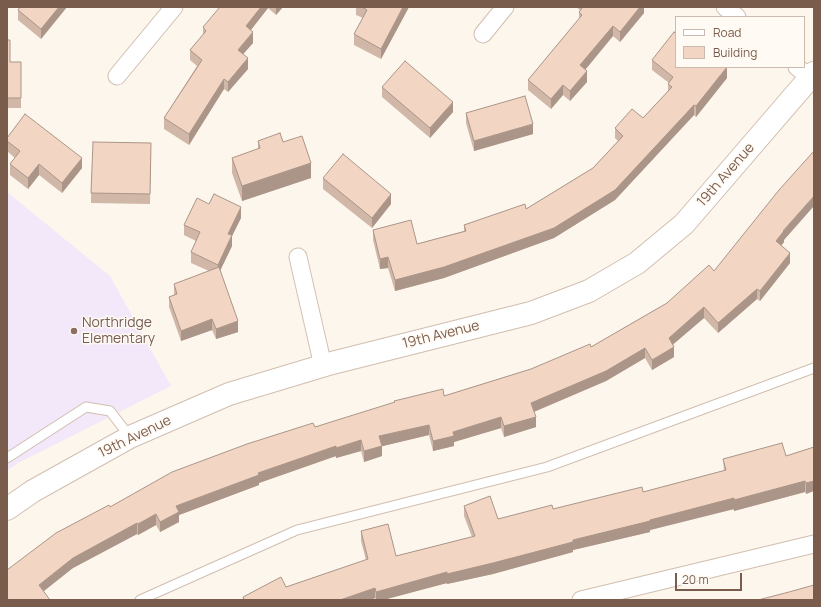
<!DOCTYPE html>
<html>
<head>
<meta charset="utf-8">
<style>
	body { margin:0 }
	#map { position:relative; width:821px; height:607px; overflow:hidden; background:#fdf6ec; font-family:Manrope,sans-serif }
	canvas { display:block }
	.frame { position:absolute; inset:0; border:8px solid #7a5c4d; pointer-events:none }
	.legend { position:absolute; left:675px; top:16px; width:130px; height:52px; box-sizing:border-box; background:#fffaf3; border:1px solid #cabbb1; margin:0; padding:5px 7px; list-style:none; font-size:12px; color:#7a5c4d }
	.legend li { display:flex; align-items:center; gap:8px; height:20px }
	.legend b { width:20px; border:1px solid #cabbb1 }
	.scale { position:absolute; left:675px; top:573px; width:67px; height:18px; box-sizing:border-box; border:2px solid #7a5c4d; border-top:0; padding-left:5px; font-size:12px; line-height:14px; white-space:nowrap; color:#7a5c4d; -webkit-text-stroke:3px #fffaf3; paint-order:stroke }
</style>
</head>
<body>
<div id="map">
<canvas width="821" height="607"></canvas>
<div class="frame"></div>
<ul class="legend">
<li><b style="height:5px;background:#fff"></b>Road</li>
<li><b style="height:11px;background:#f3d5c3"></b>Building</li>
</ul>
<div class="scale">20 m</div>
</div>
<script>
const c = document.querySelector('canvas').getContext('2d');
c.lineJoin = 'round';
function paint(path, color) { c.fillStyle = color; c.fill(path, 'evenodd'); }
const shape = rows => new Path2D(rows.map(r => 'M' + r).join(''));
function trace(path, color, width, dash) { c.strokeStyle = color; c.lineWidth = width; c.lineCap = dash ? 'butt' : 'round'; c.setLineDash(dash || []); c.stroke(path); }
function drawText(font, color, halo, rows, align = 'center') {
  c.font = font + ' Manrope,sans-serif'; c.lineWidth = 3; c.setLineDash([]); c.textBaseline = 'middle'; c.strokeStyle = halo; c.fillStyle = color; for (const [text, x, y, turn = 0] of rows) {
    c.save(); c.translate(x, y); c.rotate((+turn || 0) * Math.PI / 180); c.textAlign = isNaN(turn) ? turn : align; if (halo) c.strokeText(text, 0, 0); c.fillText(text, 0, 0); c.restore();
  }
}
paint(shape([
	[7,192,110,276,171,386,18,463,7,471]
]), '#f3e8fa');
const service = shape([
	[7,458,86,407,110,411,130,437],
	[140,600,297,530,547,467,814,368]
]);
const minor = shape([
	[725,7,737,17],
	[483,34,505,7],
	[797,67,814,81],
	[117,76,174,7],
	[298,257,323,366],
	[581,600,814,544]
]);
const tertiary = shape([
	[7,509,33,491,130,437,229,394,332,363,531,313,589,291,637,263,684,224,814,73]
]);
trace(service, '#d1beb0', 11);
trace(minor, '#d1beb0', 19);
trace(tertiary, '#d1beb0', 24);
trace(service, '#fff', 9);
trace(minor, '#fff', 17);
trace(tertiary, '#fff', 22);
paint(shape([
	[20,7,67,7,41,39,18,20,18,10],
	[225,7,283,7,276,15,268,8,251,30,253,43,243,54,248,69,228,92,224,89,189,145,164,129,164,118,197,66,190,60,190,50,203,35,203,27],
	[356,7,409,7,381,59,354,45,354,34,363,18,356,15],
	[576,7,644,7,644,13,620,42,613,36,585,70,587,82,570,101,563,95,551,109,528,90,528,80,579,19,579,12,580,10],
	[7,40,10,62,21,62,21,108,7,108],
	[652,60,727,78,696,117,694,115,615,200,554,238,444,278,395,291,388,268,380,269,373,240,373,230,417,244,464,231,464,225,526,209,593,168,618,141,615,138,615,128,643,118,668,91,668,84,669,83,652,70],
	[382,87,453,112,430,138,382,97],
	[466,113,533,134,474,151,466,123],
	[7,138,82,168,62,193,39,175,28,189,10,175,10,164,15,158,7,151],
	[258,141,283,142,311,178,242,201,232,173,232,158,258,149],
	[151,153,150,204,91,203,91,193],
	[323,178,391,204,372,228,323,189],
	[241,218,232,236,232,246,220,271,238,332,216,339,212,330,181,341,169,307,169,297,174,295,174,284,209,271,191,263,191,252,196,241,184,235,184,225],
	[784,240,784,242,781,246,790,263,760,301,757,299,718,333,704,318,673,344,674,357,652,370,645,358,606,381,534,412,536,427,504,437,501,428,454,442,454,446,433,451,429,435,382,446,382,456,364,462,361,451,336,458,336,456,259,483,259,485,179,515,179,522,160,532,156,525,138,535,137,534,73,568,7,600,110,507,315,427,444,396,531,369,591,347,667,303,714,271],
	[814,447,806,494,805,492,734,511,734,509,650,530,650,532,573,550,573,552,493,574,447,584,447,583,383,600,376,600,375,598,370,600,243,600,243,597,286,587,366,560,361,541,361,531,396,556,472,537,464,516,464,506,498,519,643,492,724,471,723,459,786,456]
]), '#d1b7a8');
paint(shape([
	[59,7,67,7,41,39,41,29],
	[261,7,268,7,268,8,246,36,246,26],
	[276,7,283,7,276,15],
	[403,7,409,7,381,59,381,49],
	[640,7,644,7,644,13,620,42,620,32],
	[613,26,613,36,580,76,580,65],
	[253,32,253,43,238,60,238,50],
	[248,58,248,69,228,92,228,82],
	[727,67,727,78,696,117,696,106],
	[587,71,587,82,570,101,570,91],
	[224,79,224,89,189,145,189,134],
	[563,85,563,95,551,109,551,99],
	[453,102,453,112,430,138,430,128],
	[694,105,694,115,615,200,554,238,444,278,395,291,395,280,444,267],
	[533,124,533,134,474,151,474,141],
	[82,158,82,168,62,193,62,183],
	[311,163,311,178,242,201,242,186],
	[39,164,39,175,28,189,28,178],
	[391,194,391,204,372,228,372,218],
	[814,196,814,206,784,240,784,242,776,252,776,241,783,231],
	[241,207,241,218,232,236,232,246,218,275,218,265,228,234],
	[790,253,790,263,760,301,760,291],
	[388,257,388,268,380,269,380,259],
	[757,289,757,299,718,333,718,323],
	[704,307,704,318,669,348,669,338],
	[212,319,212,330,181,341,181,331],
	[238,321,238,332,216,339,216,329],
	[674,347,674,357,652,370,652,360],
	[645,348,645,358,606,381,531,413,531,403],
	[501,417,501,428,454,442,454,446,433,451,433,441,453,432],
	[536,417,536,427,504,437,504,426],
	[429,425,429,435,379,447,379,436],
	[361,440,361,451,336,458,336,448],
	[336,446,336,456,259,483,259,485,179,515,179,522,160,532,160,522,176,506,258,473],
	[382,446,382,456,364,462,364,451],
	[805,481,805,492,734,511,734,500],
	[814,481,814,491,806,494,806,483],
	[734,498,734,509,650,530,650,532,573,550,573,552,493,574,447,584,447,574,573,540],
	[156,514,156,525,138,535,138,524],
	[137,523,137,534,73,568,39,595,39,585,73,558],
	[447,572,447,583,383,600,376,600,376,592],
	[375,588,375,598,370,600,340,600]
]), '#aa9588');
const building = shape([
	[20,7,59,7,41,29,18,10,20,7],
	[220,7,224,7,224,8,225,7,261,7,246,26,253,32,238,50,248,58,228,82,224,79,189,134,164,118,202,60,190,50,206,31,203,27,220,7],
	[362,7,403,7,381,49,354,34,367,10,362,7],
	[583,7,640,7,620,32,613,26,580,65,587,71,570,91,563,85,551,99,528,80,582,15,579,12,583,7],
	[674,32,676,34,676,67,727,67,696,106,694,105,615,190,554,228,444,267,395,280,388,257,380,259,373,230,411,220,417,244,466,231,464,225,525,204,526,209,593,168,623,136,615,128,632,109,643,118,672,87,668,84,673,77,652,60,674,32],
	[7,40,10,40,10,62,21,62,21,98,7,98,7,40],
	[405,61,453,102,430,128,382,87,405,61],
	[525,96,533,124,474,141,466,113,525,96],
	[25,114,82,158,62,183,39,164,28,178,10,164,20,151,7,141,7,138,25,114],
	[280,133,283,142,302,136,311,163,242,186,232,158,260,148,258,141,280,133],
	[93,142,151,143,150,194,91,193,93,142],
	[814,151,814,196,783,231,784,231,776,241,790,253,760,291,757,289,718,323,704,307,669,338,674,347,652,360,645,348,606,371,531,403,536,417,504,426,501,417,453,432,454,436,433,441,429,425,379,436,382,446,364,451,361,440,336,448,336,446,258,473,259,475,176,506,179,512,160,522,156,514,138,524,137,523,73,558,39,585,50,600,7,600,7,570,56,533,109,505,110,507,172,472,247,444,313,423,315,427,395,402,394,401,443,389,444,396,531,369,590,344,591,347,667,303,709,265,714,271,779,190,814,151],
	[343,154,391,194,372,218,323,178,343,154],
	[214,194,241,207,228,234,232,235,218,265,191,252,200,232,184,225,197,198,209,204,214,194],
	[219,267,238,321,216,329,212,319,181,331,169,297,177,294,174,284,219,267],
	[782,443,786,456,814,447,814,481,806,483,805,481,734,500,734,498,650,520,650,521,573,540,573,542,493,563,447,574,447,572,376,592,375,588,340,600,244,600,243,597,281,577,286,587,368,559,361,531,388,524,396,556,475,536,464,506,490,496,498,519,552,505,553,509,642,487,643,492,726,470,723,459,782,443],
	[814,585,814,600,758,600,789,592,814,585]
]);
paint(building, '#f3d5c3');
trace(building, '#aa9588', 1);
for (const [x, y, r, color] of [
	[74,331,4,"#8d6e63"]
]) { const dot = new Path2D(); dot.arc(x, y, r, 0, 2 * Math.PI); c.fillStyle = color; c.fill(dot); trace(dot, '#fffaf3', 1.5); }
drawText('14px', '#7a5c4d', '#fffaf3', [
	["19th Avenue",726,175,-49],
	["19th Avenue",441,335,-14],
	["19th Avenue",135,437,-26]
]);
drawText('14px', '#785e54', '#fffaf3', [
	["Northridge",82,323],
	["Elementary",82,339]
], 'left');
</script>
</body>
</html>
